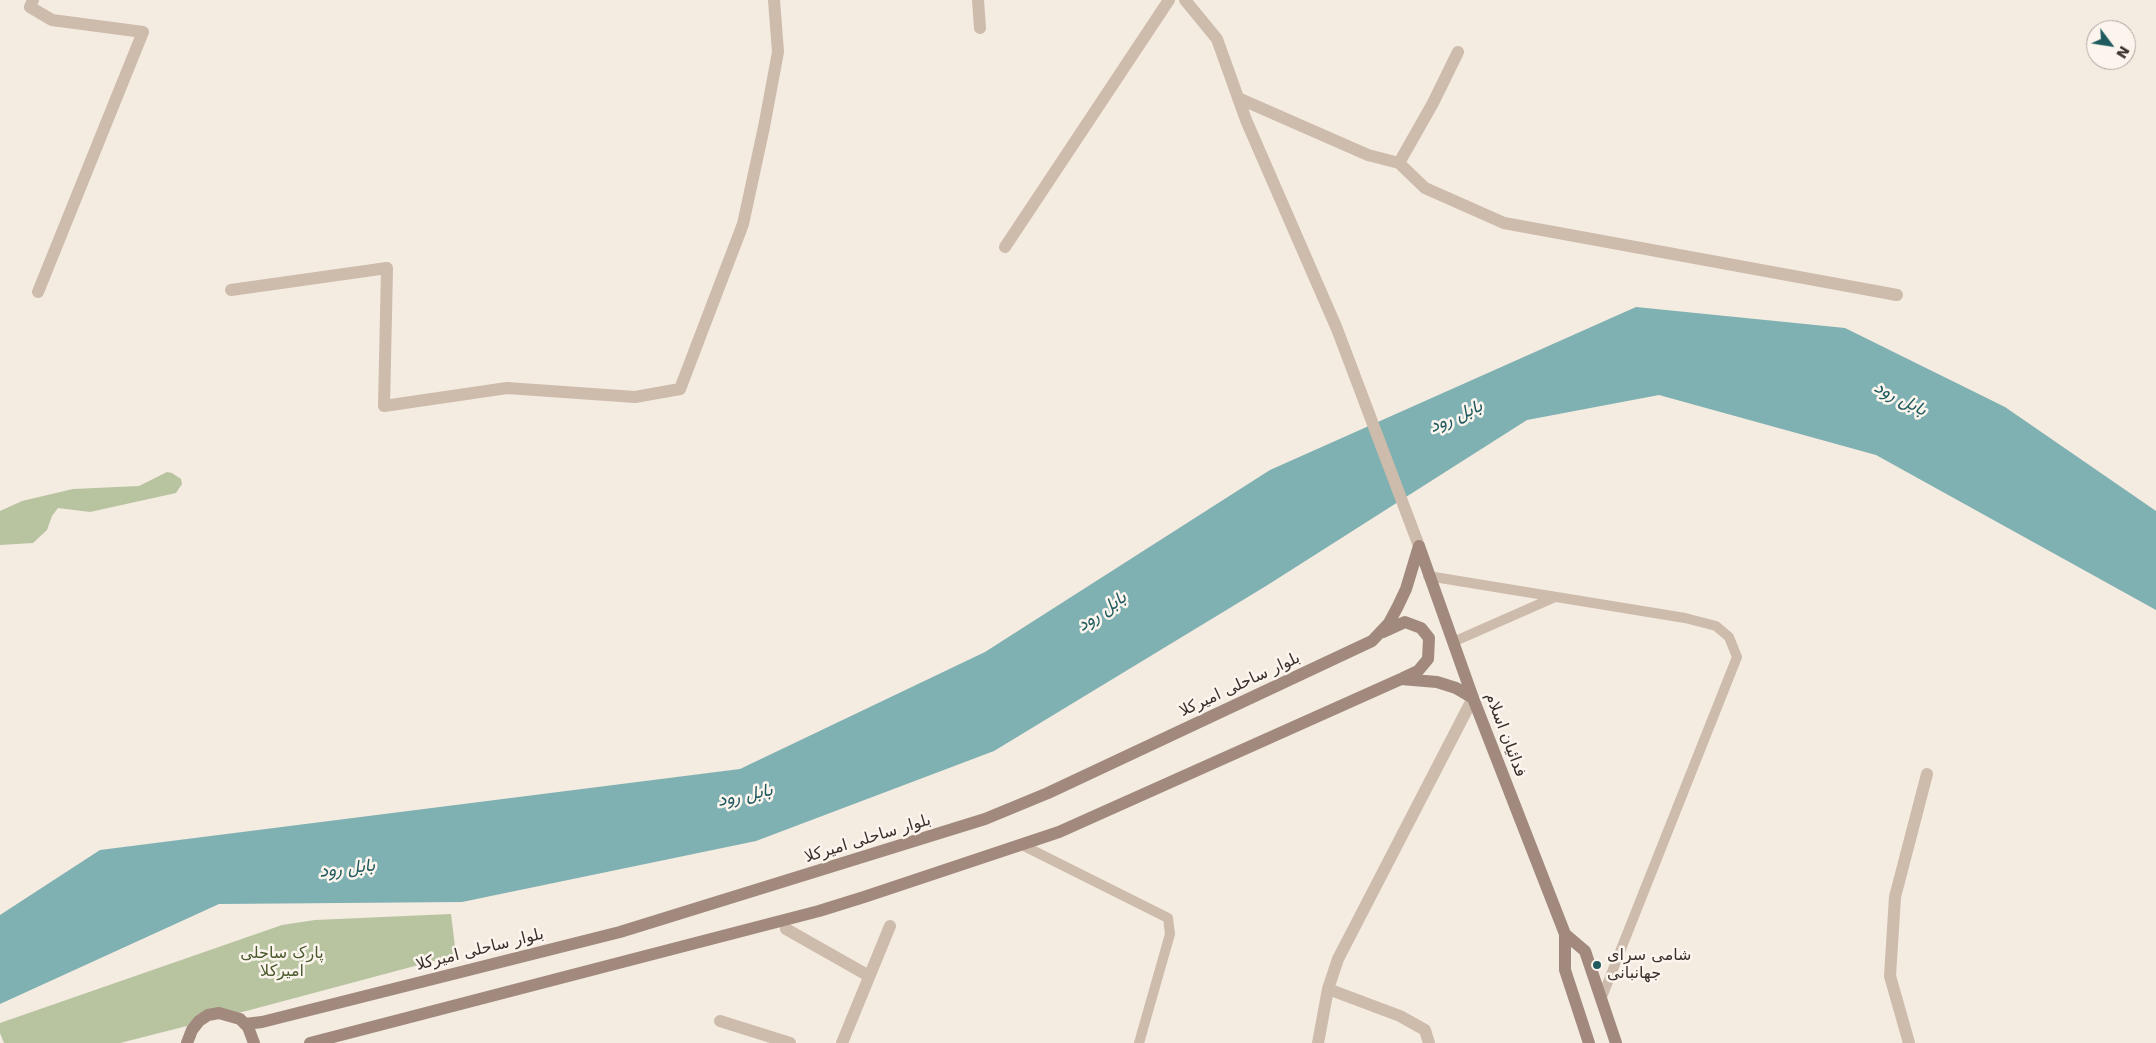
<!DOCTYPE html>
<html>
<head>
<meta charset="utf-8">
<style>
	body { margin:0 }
	#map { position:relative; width:2156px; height:1043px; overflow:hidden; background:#f4ebe1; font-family:"DejaVu Sans",sans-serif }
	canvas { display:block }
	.north { position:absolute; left:2086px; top:20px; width:50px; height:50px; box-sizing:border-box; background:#fbf5ee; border:1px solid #aea6a0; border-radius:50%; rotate:121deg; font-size:14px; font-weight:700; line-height:20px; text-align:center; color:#3b302b }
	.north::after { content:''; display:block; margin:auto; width:18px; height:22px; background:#1f5a5e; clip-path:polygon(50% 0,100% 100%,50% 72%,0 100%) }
</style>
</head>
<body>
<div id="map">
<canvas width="2156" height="1043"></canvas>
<div class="north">N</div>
</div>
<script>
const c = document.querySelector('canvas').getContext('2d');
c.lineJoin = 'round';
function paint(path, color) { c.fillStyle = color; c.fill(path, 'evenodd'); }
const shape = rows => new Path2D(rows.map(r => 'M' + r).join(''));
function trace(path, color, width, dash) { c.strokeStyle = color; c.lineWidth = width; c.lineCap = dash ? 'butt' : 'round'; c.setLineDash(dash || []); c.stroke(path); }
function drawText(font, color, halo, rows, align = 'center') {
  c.font = font + ' "DejaVu Sans",Vazirmatn,sans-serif'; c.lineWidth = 5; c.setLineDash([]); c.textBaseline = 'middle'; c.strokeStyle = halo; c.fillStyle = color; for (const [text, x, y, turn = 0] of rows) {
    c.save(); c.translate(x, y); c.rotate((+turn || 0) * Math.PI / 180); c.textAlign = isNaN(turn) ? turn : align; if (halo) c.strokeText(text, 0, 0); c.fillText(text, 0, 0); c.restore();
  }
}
paint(shape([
	[167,472,172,473,181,479,182,484,176,493,90,512,58,508,52,516,47,530,33,543,0,545,0,511,22,501,73,489,139,486],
	[451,914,456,955,250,1010,120,1043,4,1043,0,1033,0,1023,282,925,315,920]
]), '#b8c4a0');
paint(shape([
	[1636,307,1845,328,2005,407,2156,511,2156,610,1876,455,1659,395,1527,420,1266,586,994,751,756,841,462,902,219,904,0,1004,0,915,100,850,740,769,985,652,1270,470]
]), '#7fb0b2');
trace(shape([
	[1428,576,1685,618,1716,626,1729,637,1737,657,1602,997],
	[1453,642,1553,598],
	[1020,844,1168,918,1170,934,1139,1043]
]), '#cdbbac', 10);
trace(shape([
	[33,0,30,7,52,20,143,32,38,292],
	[978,0,980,28],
	[1185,0,1217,39,1246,120,1337,329,1419,546],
	[1238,98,1368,155,1399,163,1425,188,1504,223,1897,295],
	[1399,163,1433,103,1458,52],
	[1005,247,1169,0],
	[231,290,387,268,384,406,507,388,635,397,680,389,743,224,764,127,778,52,774,0],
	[786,929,869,976],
	[1328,989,1400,1016,1425,1030,1429,1043],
	[720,1021,790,1043],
	[842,1043,890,926],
	[1318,1043,1328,989,1338,959,1473,698],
	[1909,1043,1890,976,1895,897,1927,774]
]), '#cdbbac', 12);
trace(shape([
	[1419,546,1473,698,1565,934,1565,970,1589,1043],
	[1383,632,1405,622,1421,628,1429,638,1428,659,1418,671,1403,678],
	[1565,934,1585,951,1616,1043],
	[245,1024,262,1022,620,932,985,819,1048,793,1372,641,1389,623,1398,606,1406,589,1419,546],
	[187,1043,192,1030,199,1021,208,1015,219,1013,240,1019,248,1027,254,1043],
	[310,1043,819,911,864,897,1059,832,1401,679,1437,682,1456,688,1473,698]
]), '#a18a7d', 12);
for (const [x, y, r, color] of [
	[1597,965,5,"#1f5a5e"]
]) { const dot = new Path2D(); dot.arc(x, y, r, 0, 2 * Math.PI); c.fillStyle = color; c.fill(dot); trace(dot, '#fbf5ee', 2); }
drawText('16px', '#3b302b', '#fbf5ee', [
	["بلوار ساحلی امیرکلا",1240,685,-25],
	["فدائیان اسلام",1505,735,69],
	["بلوار ساحلی امیرکلا",868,839,-17],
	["بلوار ساحلی امیرکلا",480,950,-14]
]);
drawText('16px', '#4a5a2e', '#fbf5ee', [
	["پارک ساحلی",282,954],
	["امیرکلا",282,972]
]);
drawText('16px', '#3b302b', '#fbf5ee', [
	["شامی سرای",1607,956],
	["جهانبانی",1607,974]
], 'left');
drawText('italic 18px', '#1f5a5e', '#fbf5ee', [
	["بابل رود",1900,399,27],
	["بابل رود",1456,417,-24],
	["بابل رود",1102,612,-35],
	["بابل رود",745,796,-12],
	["بابل رود",347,869,-7]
]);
</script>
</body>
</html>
